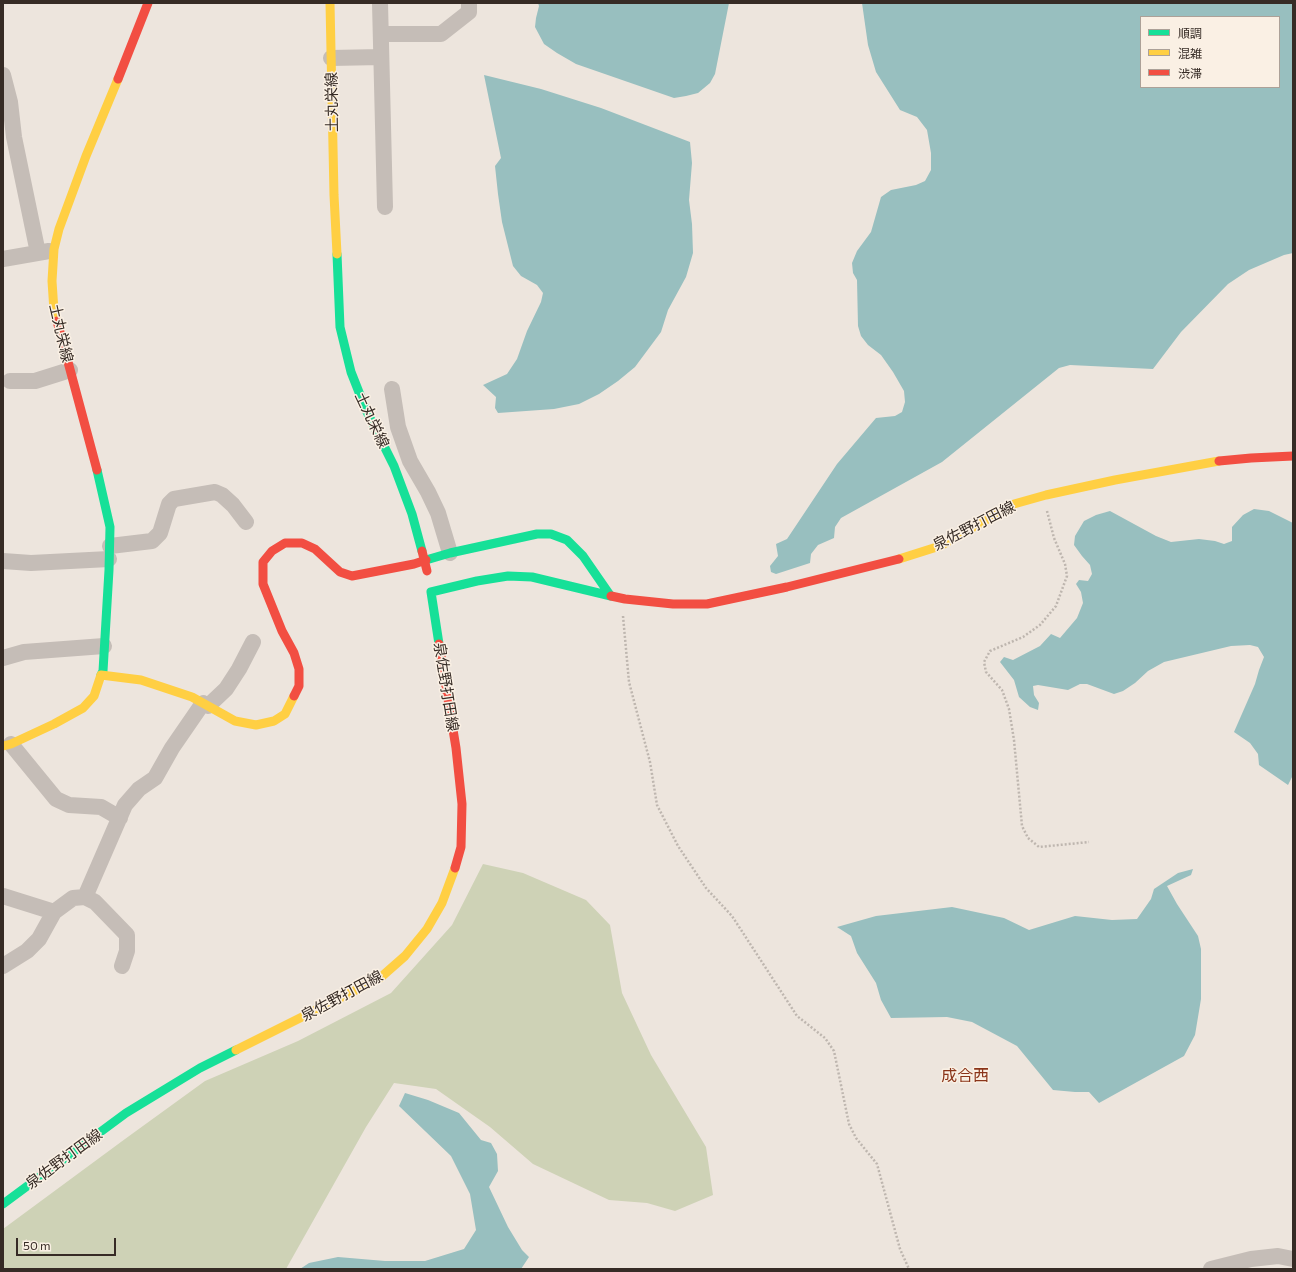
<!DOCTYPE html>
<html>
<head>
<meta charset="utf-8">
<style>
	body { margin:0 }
	#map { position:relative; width:1296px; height:1272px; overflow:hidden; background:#ede5dd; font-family:Commissioner,"Noto Sans JP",sans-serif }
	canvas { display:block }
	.frame { position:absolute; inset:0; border:4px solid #362b25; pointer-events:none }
	.legend { position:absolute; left:1140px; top:16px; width:140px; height:72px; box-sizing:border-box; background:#faf0e4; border:1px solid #aca198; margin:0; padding:5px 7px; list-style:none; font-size:12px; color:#362b25 }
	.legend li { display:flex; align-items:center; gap:8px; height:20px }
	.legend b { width:20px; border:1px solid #aca198 }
	.scale { position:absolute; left:16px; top:1238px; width:100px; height:18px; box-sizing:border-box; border:2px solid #362b25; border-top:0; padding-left:5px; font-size:12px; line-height:14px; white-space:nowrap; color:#362b25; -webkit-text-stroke:3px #faf0e4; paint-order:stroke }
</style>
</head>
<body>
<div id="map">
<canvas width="1296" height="1272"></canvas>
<div class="frame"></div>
<ul class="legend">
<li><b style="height:5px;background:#16e098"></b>順調</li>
<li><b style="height:5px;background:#ffcf43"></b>混雑</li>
<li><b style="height:5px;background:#f24e42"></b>渋滞</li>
</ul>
<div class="scale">50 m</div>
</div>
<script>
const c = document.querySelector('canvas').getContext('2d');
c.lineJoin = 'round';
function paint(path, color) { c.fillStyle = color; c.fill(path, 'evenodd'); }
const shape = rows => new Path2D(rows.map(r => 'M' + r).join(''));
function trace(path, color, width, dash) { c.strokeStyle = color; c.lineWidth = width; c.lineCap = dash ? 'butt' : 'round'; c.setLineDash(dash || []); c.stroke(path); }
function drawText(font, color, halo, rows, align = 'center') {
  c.font = font + ' Commissioner,"Noto Sans JP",sans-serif'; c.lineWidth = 3; c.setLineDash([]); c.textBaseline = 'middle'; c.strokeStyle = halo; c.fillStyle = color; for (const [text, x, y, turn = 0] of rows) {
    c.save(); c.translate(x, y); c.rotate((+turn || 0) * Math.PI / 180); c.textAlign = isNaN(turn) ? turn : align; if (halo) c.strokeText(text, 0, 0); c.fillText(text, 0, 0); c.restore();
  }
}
paint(shape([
	[483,864,523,873,586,900,610,925,622,993,651,1055,706,1147,713,1195,675,1211,647,1203,609,1200,533,1164,490,1127,436,1089,394,1083,366,1127,286,1269,3,1269,3,1229,125,1139,205,1081,298,1041,391,993,452,925]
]), '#ced2b6');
paint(shape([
	[538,3,729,3,715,74,710,83,698,93,686,96,674,98,576,64,557,53,544,44,535,27,536,18,539,6],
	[862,3,1293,3,1293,253,1284,255,1249,270,1228,284,1181,332,1153,369,1070,365,1059,368,942,462,841,518,835,527,834,538,818,545,811,554,810,563,776,574,771,572,770,566,778,556,776,544,787,539,837,464,876,418,895,416,902,412,905,402,904,391,893,372,881,355,868,345,861,336,858,326,857,280,853,273,852,263,857,251,871,232,881,197,891,190,916,185,925,181,931,170,931,153,927,130,917,117,900,110,876,72,868,45],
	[1141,17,1279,17,1279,87,1141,87],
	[484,75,541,89,601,108,690,142,692,163,689,200,692,224,693,253,686,277,668,310,661,332,635,367,618,381,599,394,579,404,554,409,498,413,495,408,496,397,483,385,507,374,517,359,527,331,541,302,543,293,537,285,521,276,513,266,502,222,498,194,495,166,501,158],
	[1254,509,1269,511,1293,523,1293,775,1288,785,1259,765,1258,754,1250,743,1234,732,1255,684,1259,670,1264,657,1258,647,1250,645,1231,646,1164,662,1148,671,1135,683,1123,691,1114,694,1087,684,1080,684,1068,690,1038,685,1033,686,1034,695,1039,703,1038,710,1030,707,1019,697,1014,680,1000,662,1004,657,1013,660,1040,646,1051,634,1060,638,1077,618,1083,603,1081,592,1076,584,1079,580,1088,581,1092,574,1090,565,1082,556,1074,545,1075,536,1084,521,1096,515,1110,511,1156,536,1171,542,1199,539,1215,541,1224,544,1232,541,1232,527,1243,515],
	[1193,869,1191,875,1167,886,1177,904,1198,936,1201,949,1201,999,1195,1035,1184,1056,1099,1103,1089,1092,1075,1092,1053,1090,1017,1046,972,1022,947,1017,891,1018,881,1000,876,983,857,953,851,936,837,927,876,916,952,907,1004,918,1029,930,1075,916,1112,920,1137,919,1151,899,1154,889,1178,873],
	[405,1093,428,1100,459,1113,481,1140,491,1143,497,1154,498,1171,489,1187,508,1227,522,1250,529,1257,521,1269,300,1269,309,1263,338,1257,385,1261,425,1261,464,1249,476,1230,470,1194,451,1156,399,1106]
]), '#98bfbf');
trace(shape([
	[1047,511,1054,538,1065,564,1067,576,1056,606,1040,625,1023,637,990,651,984,662,986,672,1002,690,1009,709,1014,740,1022,826,1028,838,1039,847,1089,842],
	[623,616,629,682,650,762,657,805,678,846,706,888,732,916,797,1016,825,1038,834,1051,849,1124,856,1138,877,1164,900,1249,909,1269]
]), '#beb6af', 2.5, [2, 2]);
trace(shape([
	[380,3,385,207],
	[381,34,441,34,469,12,469,3],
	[331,58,381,57],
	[3,75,10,102,14,137,38,253],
	[3,259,49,251],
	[10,381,35,381,70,370],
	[392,389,398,427,410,461,428,492,438,513,450,553],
	[110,546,152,541,160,533,169,504,174,499,215,492,222,495,233,505,246,522],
	[3,561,31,563,109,559],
	[3,658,24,652,104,646],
	[208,706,226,689,239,669,253,642],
	[11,744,56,799,69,805,101,807,120,818],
	[3,896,54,912],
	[85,897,125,805,139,789,155,778,172,748,203,703],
	[3,966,27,951,39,939,54,912,73,898,85,897,95,902,127,935,127,951,122,966],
	[1211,1269,1251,1259,1278,1256,1293,1259]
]), '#c5bdb7', 16);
trace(shape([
	[337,254,340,327,351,372,366,410,394,466,412,514,422,551],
	[97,470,110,527,109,570,103,671,101,675],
	[426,560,450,553,537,534,551,534,567,540,583,556,610,595],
	[439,644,431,592,477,581,508,576,532,577,611,596],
	[3,1204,126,1113,200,1068,236,1050]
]), '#16e098', 9);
trace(shape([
	[330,3,334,195,337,254],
	[57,321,54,311,52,281,54,249,59,229,86,156,118,79],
	[899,559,940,546,1014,504,1046,495,1115,480,1219,461],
	[3,746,11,744,54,724,83,708,94,696,101,675,141,680,192,697,235,721,256,725,274,721,285,714,294,696],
	[236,1050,380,978,405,956,427,929,442,903,455,868]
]), '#ffcf43', 9);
trace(shape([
	[118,79,148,3],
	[57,321,97,470],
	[1219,461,1251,458,1293,456],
	[611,596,625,599,673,604,707,604,787,587,899,559],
	[439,644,456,748,462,804,461,847,455,868],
	[294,696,299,686,299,669,294,653,282,631,263,584,263,562,272,551,285,543,302,543,315,549,340,572,352,576,414,564,426,560]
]), '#f24e42', 9);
trace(shape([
	[422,551,427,571]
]), '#f24e42', 9);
drawText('15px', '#362b25', '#faf0e4', [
	["土丸栄線",332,102,-91],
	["土丸栄線",61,333,77],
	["土丸栄線",372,420,65],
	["泉佐野打田線",974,526,-27],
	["泉佐野打田線",446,687,81],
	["泉佐野打田線",342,996,-28],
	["泉佐野打田線",64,1159,-36]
]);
drawText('16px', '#8a3419', '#faf0e4', [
	["成合西",965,1076]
]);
</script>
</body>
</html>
